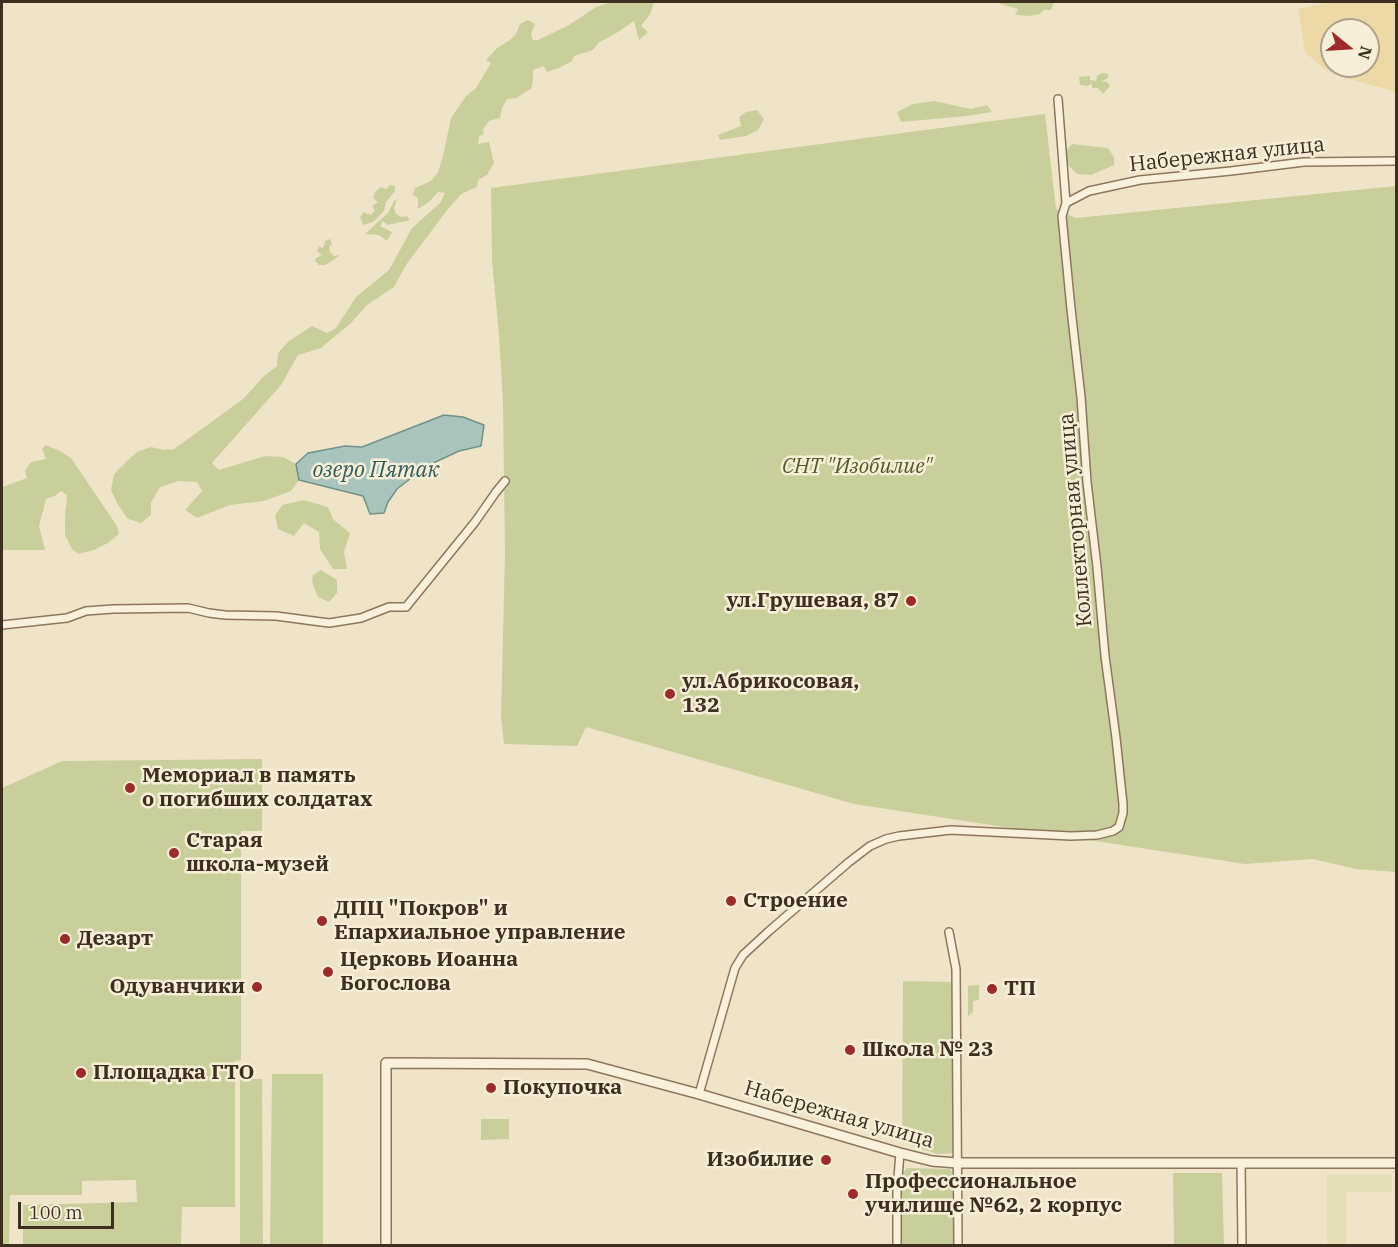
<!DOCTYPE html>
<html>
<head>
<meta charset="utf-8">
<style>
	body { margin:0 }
	#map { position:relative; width:1398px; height:1247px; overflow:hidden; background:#f0e4c8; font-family:"IBM Plex Serif",serif }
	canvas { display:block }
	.frame { position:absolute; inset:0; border:3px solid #3d2e20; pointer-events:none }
	.north { position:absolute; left:1320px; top:18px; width:60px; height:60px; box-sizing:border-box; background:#f7eed8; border:2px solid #ada18e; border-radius:50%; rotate:108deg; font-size:16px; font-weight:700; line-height:24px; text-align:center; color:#3d2e20 }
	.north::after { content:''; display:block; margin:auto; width:21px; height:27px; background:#9e2a2b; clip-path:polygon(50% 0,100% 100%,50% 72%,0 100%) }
	.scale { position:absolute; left:18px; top:1202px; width:96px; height:27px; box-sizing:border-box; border:3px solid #3d2e20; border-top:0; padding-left:8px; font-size:18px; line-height:21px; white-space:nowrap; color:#3d2e20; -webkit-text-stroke:4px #f7eed8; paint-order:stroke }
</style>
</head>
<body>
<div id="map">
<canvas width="1398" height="1247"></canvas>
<div class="frame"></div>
<div class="north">N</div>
<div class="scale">100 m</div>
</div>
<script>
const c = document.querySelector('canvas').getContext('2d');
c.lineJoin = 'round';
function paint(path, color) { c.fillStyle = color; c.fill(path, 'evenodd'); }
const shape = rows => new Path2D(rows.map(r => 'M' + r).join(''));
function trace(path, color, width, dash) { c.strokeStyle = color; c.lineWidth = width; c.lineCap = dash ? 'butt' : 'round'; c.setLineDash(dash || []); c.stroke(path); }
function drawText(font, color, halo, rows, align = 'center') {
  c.font = font + ' "IBM Plex Serif",serif'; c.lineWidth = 5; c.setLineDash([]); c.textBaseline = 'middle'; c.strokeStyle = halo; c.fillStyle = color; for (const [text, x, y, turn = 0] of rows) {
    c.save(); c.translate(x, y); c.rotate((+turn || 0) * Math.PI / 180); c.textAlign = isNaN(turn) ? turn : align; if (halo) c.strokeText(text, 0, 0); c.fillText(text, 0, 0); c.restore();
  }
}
paint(shape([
	[1327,1175,1392,1175,1392,1192,1346,1192,1346,1245,1327,1245]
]), '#e6deb5');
paint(shape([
	[612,2,654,2,650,14,641,26,648,32,639,40,634,21,618,32,598,43,593,50,574,56,572,61,559,68,547,72,544,66,533,70,533,81,531,89,516,98,507,99,502,108,500,118,489,121,483,129,484,134,479,136,478,144,489,142,494,163,487,175,478,180,477,187,461,194,445,213,406,265,394,287,367,305,351,323,321,348,298,355,281,385,212,463,219,470,265,456,283,457,296,464,299,480,291,491,264,501,230,505,197,518,185,510,202,491,197,482,179,481,160,487,151,503,151,515,141,523,128,519,118,505,111,490,114,474,127,461,137,452,151,447,164,450,174,449,217,418,243,399,264,376,277,366,278,353,289,341,312,326,327,333,336,328,356,297,389,270,412,228,440,203,445,193,438,192,429,202,418,209,418,198,413,195,415,188,431,181,438,172,443,156,451,118,466,96,476,88,491,63,486,60,496,49,510,40,516,34,520,24,528,20,535,24,531,34,533,40,538,40,569,25,596,7],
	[1001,2,1054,2,1051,10,1044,10,1040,14,1029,16,1015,15,1018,9,1000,4],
	[1102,73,1108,74,1108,78,1102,81,1107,82,1110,86,1103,94,1098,88,1092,88,1092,83,1088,86,1080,85,1079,77,1090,76,1090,80,1096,81,1097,76],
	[934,101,971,109,987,105,992,112,967,116,901,122,897,112,913,104],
	[757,110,764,119,758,130,746,136,720,140,718,135,741,126,739,117,746,112],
	[1045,114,1056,209,1076,218,1396,186,1396,872,1355,869,1313,859,1245,864,854,804,586,727,577,746,504,744,501,717,505,553,503,403,499,335,492,261,491,188],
	[1072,144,1108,148,1114,157,1114,165,1091,175,1077,174,1066,163,1064,153],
	[390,185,395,186,395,191,386,202,384,211,373,222,363,225,360,217,364,212,370,215,375,211,372,206,378,202,373,198,375,192,381,187,386,189],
	[397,199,394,208,396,214,401,217,407,216,410,220,388,225,383,221,380,226,392,232,387,241,379,235,365,234,388,213,394,201],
	[330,239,332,244,329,247,330,252,334,256,340,255,332,261,325,265,319,265,315,261,316,258,321,256,320,253,317,252,319,246,322,248,324,246,325,241],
	[46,445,60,451,71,458,117,526,119,534,108,543,94,550,78,554,72,549,65,535,65,518,67,495,61,491,55,496,46,499,39,526,45,550,2,550,2,487,27,478,25,471,31,462,46,459,42,449],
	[304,500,328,507,333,519,350,533,344,552,347,569,333,569,320,549,319,532,304,523,294,536,278,529,275,516,282,505],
	[321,570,337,580,337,593,329,602,318,597,312,582,313,575],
	[262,759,262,831,241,831,241,1060,235,1061,235,1207,182,1207,181,1245,23,1245,23,1205,137,1202,136,1180,82,1181,82,1195,10,1195,9,1245,2,1245,2,788,62,761],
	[903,981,952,982,953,1153,937,1154,902,1142],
	[979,985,979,1000,973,1001,973,1012,968,1016,968,986],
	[272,1074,323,1074,323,1245,270,1245],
	[240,1079,262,1079,263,1245,240,1245],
	[509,1119,509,1139,481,1140,481,1119],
	[907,1168,950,1169,955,1177,956,1245,900,1246,900,1176],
	[1173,1173,1222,1173,1224,1245,1174,1245]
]), '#c9cf9b');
paint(shape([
	[1330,2,1396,2,1396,92,1335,75,1323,68,1305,52,1298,9],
	[1332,30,1368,30,1368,66,1332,66]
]), '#ecd9a5');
const water = shape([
	[444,415,463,417,484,425,481,446,459,451,427,466,397,489,388,502,384,513,370,514,363,496,299,480,296,464,308,453,345,446,362,447,444,415]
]);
paint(water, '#a9c4bc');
trace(water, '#6f938a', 1.5);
const minor = shape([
	[1066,203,1089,191,1140,180,1231,171,1304,162,1396,161],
	[2,625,67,618,86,611,113,609,188,608,209,613,225,615,276,616,329,623,361,618,389,607,406,607,475,522,496,492,505,481],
	[949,932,956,969,958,1246],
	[699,1094,735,968,743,955,769,931,849,862,870,846,886,839,899,836,951,830,1071,836,1097,835,1113,831,1119,827,1123,813,1123,804,1116,738,1105,656,1097,567,1087,482,1081,397,1071,309,1062,216,1066,203,1058,99],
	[1241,1163,1242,1246],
	[897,1246,897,1190,900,1153]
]);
const tertiary = shape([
	[386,1246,386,1063,587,1064,699,1094,900,1153,932,1161,957,1163,1396,1163]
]);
trace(minor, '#8d765c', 10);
trace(tertiary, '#8d765c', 12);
trace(minor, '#faf1dc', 7);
trace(tertiary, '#faf1dc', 9);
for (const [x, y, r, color] of [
	[911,601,6,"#9e2a2b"],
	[670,694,6,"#9e2a2b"],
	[130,788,6,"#9e2a2b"],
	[174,853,6,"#9e2a2b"],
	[731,901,6,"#9e2a2b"],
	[322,921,6,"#9e2a2b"],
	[65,939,6,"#9e2a2b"],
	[328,972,6,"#9e2a2b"],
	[257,987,6,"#9e2a2b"],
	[992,989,6,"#9e2a2b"],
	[850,1050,6,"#9e2a2b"],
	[81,1073,6,"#9e2a2b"],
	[491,1088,6,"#9e2a2b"],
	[826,1160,6,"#9e2a2b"],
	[853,1194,6,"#9e2a2b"]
]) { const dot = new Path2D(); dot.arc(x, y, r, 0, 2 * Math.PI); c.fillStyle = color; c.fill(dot); trace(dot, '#f7eed8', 2); }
drawText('21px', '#3d2e20', '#f7eed8', [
	["Набережная улица",1227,155,-6],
	["Коллекторная улица",1076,520,-95],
	["Набережная улица",839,1115,16]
]);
drawText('italic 21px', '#4d5a26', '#f7eed8', [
	["СНТ \"Изобилие\"",857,467]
]);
drawText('bold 21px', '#3d2e20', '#f7eed8', [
	["ул.Грушевая, 87",899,601,"right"],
	["ул.Абрикосовая,",682,682],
	["132",682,706],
	["Мемориал в память",142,776],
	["о погибших солдатах",142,800],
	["Старая",186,841],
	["школа-музей",186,865],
	["Строение",743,901],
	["ДПЦ \"Покров\" и",334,909],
	["Епархиальное управление",334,933],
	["Дезарт",77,939],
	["Церковь Иоанна",340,960],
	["Богослова",340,984],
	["Одуванчики",245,987,"right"],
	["ТП",1004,989],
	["Школа № 23",862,1050],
	["Площадка ГТО",93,1073],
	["Покупочка",503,1088],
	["Изобилие",814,1160,"right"],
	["Профессиональное",865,1182],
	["училище №62, 2 корпус",865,1206]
], 'left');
drawText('italic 22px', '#2f5d5a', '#f7eed8', [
	["озеро Пятак",376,471]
]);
</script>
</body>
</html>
